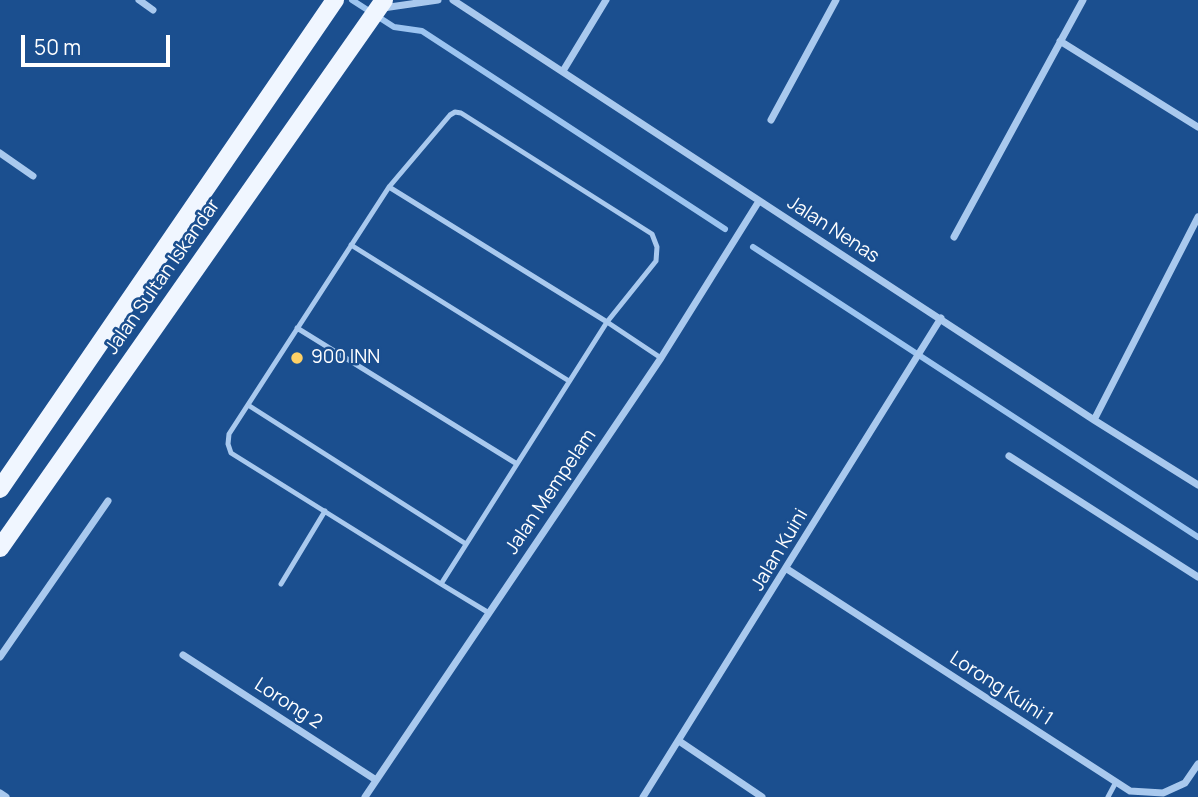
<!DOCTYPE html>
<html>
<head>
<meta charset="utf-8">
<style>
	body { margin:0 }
	#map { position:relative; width:1198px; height:797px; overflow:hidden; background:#1b4f8f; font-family:Manrope,sans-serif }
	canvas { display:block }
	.scale { position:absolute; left:21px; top:35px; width:149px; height:32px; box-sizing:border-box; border:4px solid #fff; border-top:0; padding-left:9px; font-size:21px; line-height:24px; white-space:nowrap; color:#fff; -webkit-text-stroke:5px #1b4f8f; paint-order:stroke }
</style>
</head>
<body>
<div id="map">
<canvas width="1198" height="797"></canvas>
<div class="scale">50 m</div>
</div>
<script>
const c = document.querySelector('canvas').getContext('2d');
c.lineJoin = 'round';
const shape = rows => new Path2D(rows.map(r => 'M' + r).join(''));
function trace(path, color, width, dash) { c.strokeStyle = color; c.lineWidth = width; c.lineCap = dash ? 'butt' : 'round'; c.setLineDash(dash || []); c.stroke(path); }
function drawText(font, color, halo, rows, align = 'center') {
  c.font = font + ' Manrope,sans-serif'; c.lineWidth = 5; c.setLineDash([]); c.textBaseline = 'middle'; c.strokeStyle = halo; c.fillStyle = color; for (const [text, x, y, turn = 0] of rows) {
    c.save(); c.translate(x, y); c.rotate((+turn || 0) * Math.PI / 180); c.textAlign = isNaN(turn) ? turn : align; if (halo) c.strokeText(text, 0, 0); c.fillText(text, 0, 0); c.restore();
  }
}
trace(shape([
	[352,0,394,27,422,31,725,229],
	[753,247,1198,537]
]), '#9cc4f0', 6);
trace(shape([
	[389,187,607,322,661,358],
	[351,245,569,381],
	[297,328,517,464],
	[248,405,466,544],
	[281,584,325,511],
	[441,584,607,322,656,261,657,247,652,234,461,113,455,112,450,115,389,187,229,434,228,444,231,453,441,584,489,613],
	[1108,797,1116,782]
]), '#a9c9ee', 5);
trace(shape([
	[139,0,153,10],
	[453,0,1094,420,1198,485],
	[383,8,438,0],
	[1060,41,1198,127],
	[563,71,606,0],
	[771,120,836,0],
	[0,153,33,176],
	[954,237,1083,0],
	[1094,420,1198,217],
	[1009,456,1198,577],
	[787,569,1130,791,1163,793,1185,783,1198,764],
	[183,655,376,780],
	[0,657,108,501],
	[679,741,762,797],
	[0,793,6,797],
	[365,797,661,358,759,201],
	[643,797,941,318]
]), '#a9c9ee', 7);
trace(shape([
	[0,489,335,0],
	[0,548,384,0]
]), '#f0f6ff', 18);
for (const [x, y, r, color] of [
	[297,358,7,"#ffd166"]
]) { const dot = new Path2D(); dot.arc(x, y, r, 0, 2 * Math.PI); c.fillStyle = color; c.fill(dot); trace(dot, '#1b4f8f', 2.5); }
drawText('19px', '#fff', '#1b4f8f', [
	["Jalan Nenas",833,230,33],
	["Jalan Sultan Iskandar",163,277,-55],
	["Jalan Mempelam",551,492,-56],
	["Jalan Kuini",780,550,-59],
	["Lorong Kuini 1",1001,689,33],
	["Lorong 2",288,704,33]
]);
drawText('19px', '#fff', '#1b4f8f', [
	["900 INN",311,358]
], 'left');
</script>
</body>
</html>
